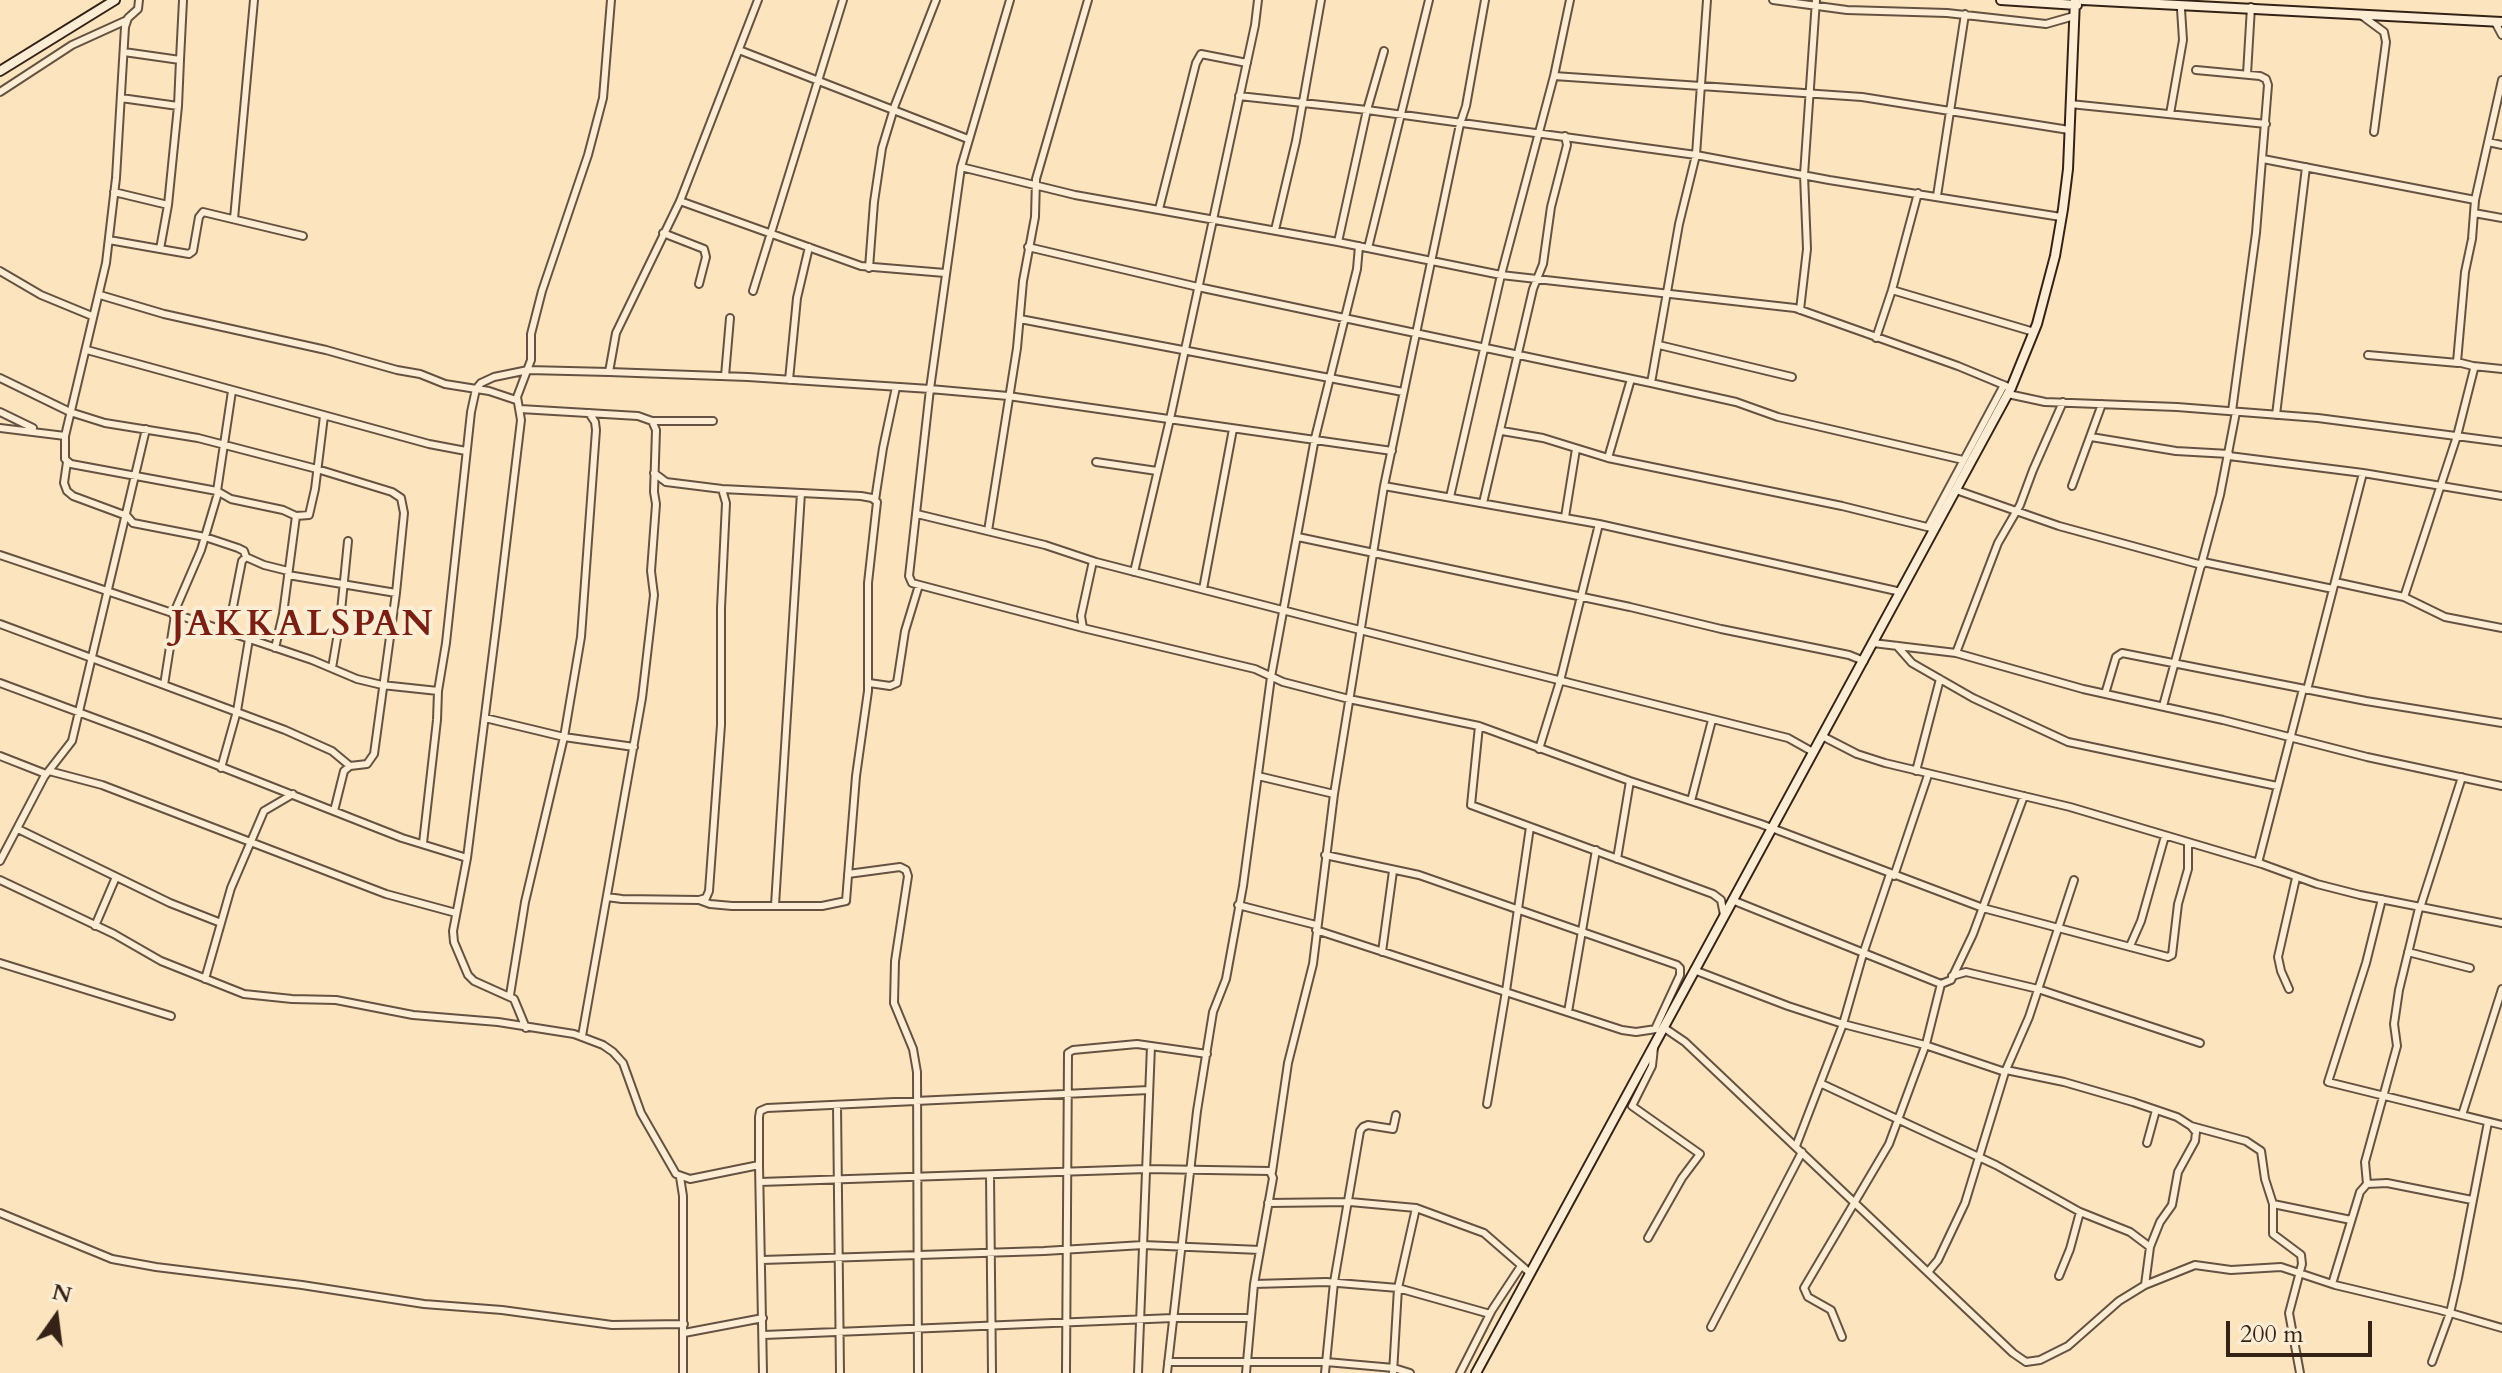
<!DOCTYPE html>
<html>
<head>
<meta charset="utf-8">
<style>
	body { margin:0 }
	#map { position:relative; width:2502px; height:1373px; overflow:hidden; background:#fce4bf; font-family:Cardo,serif }
	canvas { display:block }
	.north { position:absolute; left:16px; top:1277px; width:80px; height:80px; -webkit-text-stroke:6px #fdedd5; paint-order:stroke; rotate:14deg; font-size:22px; font-weight:700; line-height:32px; text-align:center; color:#342216 }
	.north::after { content:''; display:block; margin:auto; width:28px; height:36px; background:#342216; clip-path:polygon(50% 0,100% 100%,50% 72%,0 100%) }
	.scale { position:absolute; left:2226px; top:1321px; width:146px; height:36px; box-sizing:border-box; border:4px solid #342216; border-top:0; padding-left:10px; font-size:24px; line-height:28px; white-space:nowrap; color:#342216; -webkit-text-stroke:6px #fdedd5; paint-order:stroke }
</style>
</head>
<body>
<div id="map">
<canvas width="2502" height="1373"></canvas>
<div class="north">N</div>
<div class="scale">200 m</div>
</div>
<script>
const c = document.querySelector('canvas').getContext('2d');
c.lineJoin = 'round';
const shape = rows => new Path2D(rows.map(r => 'M' + r).join(''));
function trace(path, color, width, dash) { c.strokeStyle = color; c.lineWidth = width; c.lineCap = dash ? 'butt' : 'round'; c.setLineDash(dash || []); c.stroke(path); }
function drawText(font, color, halo, rows, align = 'center') {
  c.font = font + ' Cardo,serif'; c.lineWidth = 8; c.setLineDash([]); c.textBaseline = 'middle'; c.strokeStyle = halo; c.fillStyle = color; for (const [text, x, y, turn = 0] of rows) {
    c.save(); c.translate(x, y); c.rotate((+turn || 0) * Math.PI / 180); c.textAlign = isNaN(turn) ? turn : align; if (halo) c.strokeText(text, 0, 0); c.fillText(text, 0, 0); c.restore();
  }
}
const street = shape([
	[1010,0,961,167,930,389,909,576,912,583,1083,628,1255,669,1283,682,1349,699,1479,726,1630,781,1761,824,1983,908,2168,957,2172,955,2178,904,2188,869,2188,843],
	[1773,0,1847,10,1947,13,2046,24,2074,16],
	[2361,15,2384,32,2386,42,2374,132],
	[2495,22,2502,35],
	[739,50,968,139],
	[124,52,180,60,183,0],
	[2196,70,2260,76,2266,79,2268,85,2256,233,2232,411],
	[2247,74,2251,7],
	[1554,76,1862,97,2069,130],
	[0,92,72,45,127,20],
	[1239,96,1367,110,1696,155,1829,180,2061,217],
	[121,98,178,106,180,60],
	[2070,104,2266,124],
	[2170,114,2183,40,2181,9],
	[2488,142,2502,145],
	[2263,159,2475,200],
	[961,167,1075,195,1338,242,1501,275,1795,308,1958,366,2011,388],
	[114,192,168,205,178,106],
	[1937,196,1965,14],
	[680,201,861,266,945,273],
	[1159,209,1196,63,1201,54,1247,63],
	[2474,213,2502,218],
	[234,219,254,0],
	[1275,230,1296,141,1321,0],
	[663,233,704,249,706,257,699,284],
	[109,240,160,249,168,205],
	[1338,242,1367,110,1384,51],
	[1028,247,1198,287,1651,383,1736,402,1778,417,1963,460],
	[1368,248,1429,0],
	[160,249,189,254,193,251,199,217,203,212,303,236],
	[869,268,874,202,882,148,895,105,936,0],
	[0,271,41,295,92,316],
	[1892,290,2034,332],
	[753,291,843,0],
	[100,295,164,314,326,350,397,370,420,374,445,384,489,391,516,400],
	[1800,310,1807,249,1804,175,1816,0],
	[1020,319,1403,392],
	[1876,338,1892,290,1918,193],
	[1659,345,1792,377],
	[87,350,429,444,466,451],
	[2368,355,2458,363],
	[2473,366,2502,369],
	[609,372,616,333,680,201,758,0],
	[725,376,730,318],
	[0,378,70,412,105,423,198,438,317,469,392,492,401,498,404,513,396,593,374,754,367,764,350,766,344,771,334,811],
	[789,380,797,298,809,247],
	[1651,383,1679,224,1696,155,1707,0],
	[232,391,217,491,231,499,283,510,296,516,309,515,315,489,324,416],
	[2008,394,2045,402,2177,407,2318,418,2502,442],
	[520,409,638,416,652,421,656,430,654,492,656,504,651,571,654,595,642,698,582,1036],
	[0,412,33,428],
	[2276,415,2306,167],
	[652,421,713,421],
	[0,428,65,436,106,263,116,178,125,27,128,18,138,9,139,0],
	[1502,431,1543,438,1608,458,1842,506,1935,529],
	[65,436,65,459,71,464,217,491],
	[2091,437,2176,451,2229,454],
	[2229,456,2363,473,2502,496],
	[1608,458,1631,379],
	[67,462,64,483,67,491,73,496,127,516,133,523,205,537,238,548,244,551,246,557,264,565,288,571],
	[1096,462,1157,471],
	[1384,486,1599,524,1901,592],
	[2072,486,2102,404],
	[1956,490,2059,526,2202,565],
	[1450,497,1501,275,1554,76,1570,0],
	[875,500,883,448,896,387],
	[1483,503,1533,289,1543,264,1551,207,1567,145,1565,136],
	[917,514,1045,545,1096,562,1360,630,1788,738,1813,752],
	[1565,517,1576,449],
	[1928,527,2004,385],
	[988,531,1017,348,1023,281,1035,217,1036,179,1088,0],
	[1298,537,1630,607,1721,629,1849,655,1864,661],
	[0,555,312,660,357,679,382,685,438,691],
	[2203,562,2333,589],
	[1134,572,1170,419,1255,25,1258,0],
	[288,575,396,593],
	[2335,582,2404,597,2445,617,2502,628],
	[1203,589,1233,429],
	[2404,597,2457,436,2474,369,2473,366,2457,362,2465,272,2472,239,2475,200,2502,80],
	[173,615,201,550,218,493],
	[0,624,285,730,332,751,350,766],
	[1083,628,1081,616,1093,561],
	[228,632,242,561,246,557],
	[1873,643,1956,653,2083,689,2223,720,2367,757,2502,786],
	[1897,646,1912,663,1973,698,2068,742,2277,786],
	[275,648,283,614,296,516],
	[1956,653,1998,543,2020,505,2033,470,2063,402],
	[332,668,340,621,348,541],
	[0,683,148,738,402,838,467,858],
	[869,683,890,686,897,683,905,631,919,585],
	[164,685,175,615],
	[2307,690,2363,473],
	[2105,694,2116,657,2122,653,2366,701,2502,723],
	[2163,706,2220,495,2236,412],
	[485,718,564,737,634,747],
	[1479,726,1471,805,1713,894,1721,900,1724,915],
	[1822,736,1857,754,1885,763,2070,807,2262,864,2317,884,2360,895,2502,923],
	[1539,749,1560,681,1599,524],
	[0,756,46,774],
	[221,768,237,711,249,639],
	[49,771,102,785,386,894,456,913],
	[1916,771,1940,679],
	[1258,776,1334,794],
	[1691,801,1712,720],
	[18,829,170,903,221,923],
	[423,843,437,720,438,691,446,643,471,412,476,389,481,383,494,377,528,370,609,372,748,377,930,389,1008,396,1392,451],
	[1325,855,1419,875,1677,965,1680,968,1680,975,1655,1029],
	[1617,859,1630,781],
	[0,861,44,777,72,741,146,429],
	[2258,863,2303,689],
	[848,874,900,867,906,870,908,876,895,961,894,1003,913,1049,917,1072,918,1373],
	[1894,876,1928,775],
	[0,880,114,934,161,961,244,994,292,999,336,1000,413,1015,498,1022,574,1034,603,1045,613,1052,623,1063,641,1113,676,1174,690,1179,759,1165,763,1373],
	[607,897,622,899,699,900,710,904,732,906,822,906,846,901,856,776,868,691,868,583,877,502,872,498,861,496,722,489,666,482,654,473],
	[2382,899,2366,963,2328,1082,2502,1125],
	[699,900,706,898,709,891,721,725,721,608,726,503,722,489],
	[1732,900,1941,984],
	[775,905,801,493],
	[1238,905,1316,925],
	[2420,908,2462,777],
	[95,926,116,877],
	[1316,930,1622,1030,1636,1032,1656,1029],
	[2130,946,2141,921,2165,836],
	[1382,952,1393,871],
	[2408,952,2470,968],
	[0,963,171,1016],
	[1694,970,1788,1006,1843,1024,1925,1045,2005,1072],
	[1952,976,1966,972,2038,989,2200,1043],
	[205,979,231,888,264,811,293,794],
	[2289,989,2281,971,2278,957,2296,878],
	[510,995,525,902,564,737,581,637,596,430,595,422,589,413],
	[1568,1012,1596,850],
	[1663,1027,1685,1042,2013,1353,2026,1362,2040,1360,2068,1346,2119,1301,2145,1285,2195,1265,2231,1270,2281,1267,2335,1285,2440,1310,2502,1328],
	[526,1028,514,999,474,981,468,975,454,942,453,931,467,858,497,620,521,420,517,397,531,360,531,334,542,291,588,155,603,98,611,0],
	[2006,1070,2064,1082,2133,1102,2177,1117,2191,1126,2246,1141,2261,1151,2265,1179,2273,1204,2273,1234,2301,1255,2302,1264,2289,1313,2300,1373],
	[1822,1084,1996,1165,2080,1212,2130,1232,2150,1247],
	[1487,1104,1506,991,1530,827],
	[837,1105,840,1373],
	[2462,1115,2502,989],
	[2147,1143,2156,1110],
	[1796,1146,1843,1024,1863,954,1890,874],
	[759,1165,759,1117,760,1111,767,1108,1149,1090],
	[1272,1172,1288,1063,1313,964,1334,794,1384,486,1460,124,1466,106,1485,0],
	[990,1175,992,1373],
	[680,1177,683,1196,683,1373],
	[760,1182,1146,1169,1270,1171,1273,1178,1254,1284,1246,1373],
	[2367,1184,2365,1162,2397,1046,2394,1024,2399,990,2419,908],
	[1268,1203,1350,1202,1416,1208,1484,1233,1530,1273],
	[2273,1204,2351,1220],
	[0,1213,112,1259,156,1267,302,1285,424,1304,502,1310,612,1325,684,1324],
	[1648,1238,1682,1178,1700,1154,1632,1106,1652,1066,1654,1048],
	[762,1260,1044,1251,1143,1245,1260,1250],
	[1928,1272,1938,1260,1965,1203,2005,1072,2029,1017,2074,880],
	[2059,1276,2070,1249,2080,1212],
	[1254,1284,1326,1282,1398,1288,1490,1314],
	[2332,1284,2360,1192,2367,1184,2387,1183,2472,1200],
	[2145,1285,2150,1247,2160,1222,2172,1205,2178,1172,2195,1141,2196,1132,2191,1126],
	[1711,1327,1802,1152],
	[684,1333,763,1318],
	[764,1335,1173,1318,1250,1318],
	[1842,1337,1831,1310,1808,1297,1804,1288,1889,1144,1926,1044,1941,984,1951,980,1973,934,2024,796],
	[1168,1362,1326,1362,1394,1368,1410,1373],
	[2432,1362,2450,1313,2458,1278,2488,1122],
	[1066,1373,1068,1053,1073,1050,1137,1044,1207,1054],
	[1138,1373,1151,1046],
	[1167,1373,1197,1111,1213,1012,1226,979,1243,886,1271,677,1315,438,1357,269,1359,246],
	[1325,1373,1334,1282,1360,1131,1363,1127,1368,1125,1393,1129,1396,1115],
	[1393,1373,1398,1288,1416,1208],
	[1460,1373,1492,1310,1521,1266]
]);
const secondary = shape([
	[2001,0,2077,5],
	[2083,0,2502,22],
	[0,71,115,0],
	[1476,1373,2011,388,2037,324,2055,256,2063,209,2068,169,2075,0]
]);
trace(street, '#665240', 10);
trace(secondary, '#342216', 12);
trace(street, '#fdedd5', 6);
trace(secondary, '#fdedd5', 8);
c.letterSpacing = '2px';
drawText('bold 36px', '#7a1f14', '#fdedd5', [
	["JAKKALSPAN",303,627]
]);
c.letterSpacing = '0px';
</script>
</body>
</html>
